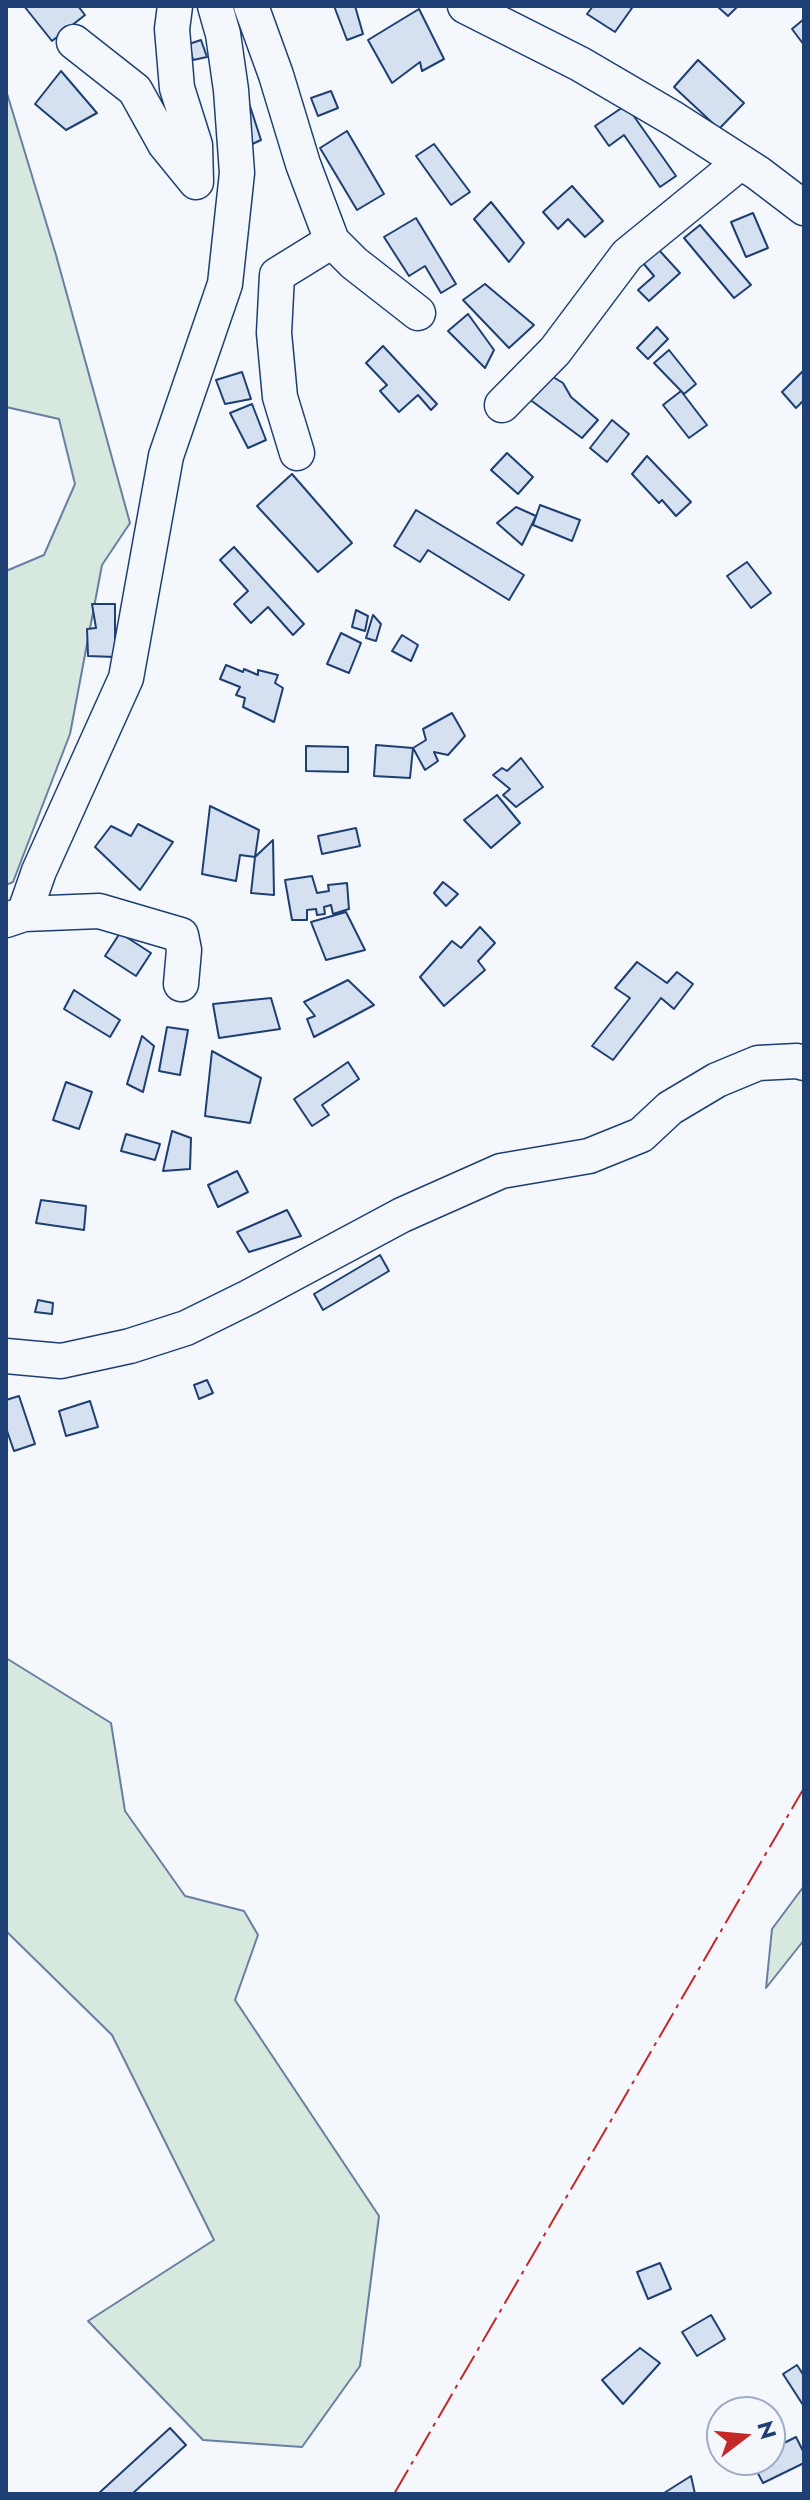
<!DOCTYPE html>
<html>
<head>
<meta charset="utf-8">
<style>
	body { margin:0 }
	#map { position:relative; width:810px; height:2500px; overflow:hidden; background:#f4f7fb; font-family:Jost,sans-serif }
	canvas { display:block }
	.frame { position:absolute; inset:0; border:8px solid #1d3f73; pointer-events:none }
	.north { position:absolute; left:706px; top:2396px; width:80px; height:80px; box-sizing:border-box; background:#f4f7fb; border:2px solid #9eadc5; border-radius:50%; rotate:74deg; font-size:22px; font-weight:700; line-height:32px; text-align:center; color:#1d3f73 }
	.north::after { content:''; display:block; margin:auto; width:28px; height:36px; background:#c62828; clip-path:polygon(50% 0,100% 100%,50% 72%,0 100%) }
</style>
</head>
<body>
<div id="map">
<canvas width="810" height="2500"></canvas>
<div class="frame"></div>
<div class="north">N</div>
</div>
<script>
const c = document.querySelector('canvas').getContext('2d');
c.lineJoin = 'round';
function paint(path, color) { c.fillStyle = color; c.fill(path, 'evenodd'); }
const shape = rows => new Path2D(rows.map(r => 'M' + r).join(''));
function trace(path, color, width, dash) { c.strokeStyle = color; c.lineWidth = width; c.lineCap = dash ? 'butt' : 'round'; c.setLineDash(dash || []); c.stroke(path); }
const green = shape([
	[6,90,56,255,130,523,102,565,70,734,13,882,6,885,6,571,44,555,75,484,59,419,6,407,6,90],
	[6,1658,111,1723,125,1811,185,1896,244,1911,258,1935,235,2000,379,2216,360,2366,302,2447,203,2440,88,2321,214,2240,112,2035,6,1931,6,1658],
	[804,1886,804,1940,766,1988,772,1929,804,1886]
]);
paint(green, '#d7e8df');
trace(green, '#687fa3', 2);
const building = shape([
	[24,6,78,6,85,15,52,41,24,6],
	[334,6,355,6,363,34,347,40,334,6],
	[593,6,628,6,632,8,615,32,587,14,593,6],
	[717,6,738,6,728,16,717,6],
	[419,9,444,59,422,71,420,62,392,83,368,40,419,9],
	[804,19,804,45,792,29,804,19],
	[201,40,207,57,193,60,189,44,201,40],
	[698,60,744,103,719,129,674,87,698,60],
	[61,71,97,113,66,130,35,104,61,71],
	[331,91,338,108,318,116,311,98,331,91],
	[248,100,261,140,235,152,248,100],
	[626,105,676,176,660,187,624,135,609,146,595,126,626,105],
	[347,131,384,194,357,210,320,148,347,131],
	[434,144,470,192,451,205,416,156,434,144],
	[572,186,603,221,585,237,568,219,558,229,543,212,572,186],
	[491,202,524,243,509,262,474,219,491,202],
	[753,213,768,248,746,257,731,222,753,213],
	[416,218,456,284,441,293,425,266,409,276,384,237,416,218],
	[700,225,751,285,734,298,684,238,700,225],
	[658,249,680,273,649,301,638,290,654,276,643,263,658,249],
	[485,284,534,325,509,348,463,300,485,284],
	[468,314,494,350,485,368,448,331,468,314],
	[657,327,668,339,648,359,637,348,657,327],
	[383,346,437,404,431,410,418,395,399,412,380,391,387,385,366,363,383,346],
	[669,350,696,384,684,394,654,363,669,350],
	[804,370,804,400,796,408,782,392,804,370],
	[242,372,251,399,225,404,216,380,242,372],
	[545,372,563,383,571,397,598,420,582,438,525,396,545,372],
	[681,391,707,425,689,438,663,405,681,391],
	[252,404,266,440,248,448,230,413,252,404],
	[612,420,629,434,607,462,590,448,612,420],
	[507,453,533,477,518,494,491,470,507,453],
	[647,456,691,502,676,516,662,500,659,503,632,474,647,456],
	[292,474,352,543,318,572,257,506,292,474],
	[540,505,580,520,572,541,533,525,540,505],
	[516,507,536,516,522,545,497,523,516,507],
	[416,510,524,575,509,600,428,550,420,562,394,546,416,510],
	[234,547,304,624,293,635,268,607,251,623,234,604,248,591,220,560,234,547],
	[747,562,771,593,751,608,727,576,747,562],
	[92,604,115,604,115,657,88,656,87,629,96,628,92,604],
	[356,610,368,616,365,631,352,627,356,610],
	[373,615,381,624,376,641,366,638,373,615],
	[341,633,361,643,349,673,327,664,341,633],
	[402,635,418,645,411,661,392,651,402,635],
	[226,665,243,672,244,669,258,675,258,670,278,675,275,683,283,688,274,722,243,707,245,698,236,695,240,687,220,679,226,665],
	[452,713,465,736,448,755,434,752,438,761,425,770,413,748,426,740,423,729,452,713],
	[376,745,413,748,410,778,374,776,376,745],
	[306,746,348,747,348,772,306,771,306,746],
	[521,758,543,787,516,807,503,795,510,789,493,775,502,768,507,771,521,758],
	[497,795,520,823,491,848,464,820,497,795],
	[210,806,259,830,255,857,240,855,236,881,202,874,210,806],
	[138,824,173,842,140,890,95,847,111,826,131,836,138,824],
	[356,828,360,846,322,854,318,836,356,828],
	[273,840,274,895,251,893,255,857,273,840],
	[312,876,317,893,329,891,328,885,347,883,349,909,333,914,331,905,324,907,325,914,317,915,316,909,307,910,307,920,292,920,285,880,312,876],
	[443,882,458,894,446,906,434,893,443,882],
	[346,912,365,950,326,960,311,922,346,912],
	[480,927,495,943,478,961,485,970,444,1006,420,977,452,941,461,948,480,927],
	[120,933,151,953,136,976,105,956,120,933],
	[637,962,667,983,677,972,693,984,674,1009,661,998,613,1060,592,1046,630,998,615,988,637,962],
	[348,980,374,1005,314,1037,307,1019,315,1016,304,1002,348,980],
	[74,990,120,1020,110,1037,64,1009,74,990],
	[271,998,280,1029,219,1038,213,1004,271,998],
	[167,1027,188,1030,180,1075,159,1071,167,1027],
	[142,1036,154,1046,143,1092,127,1084,142,1036],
	[212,1051,261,1078,250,1123,205,1116,212,1051],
	[348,1062,359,1079,322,1105,329,1115,312,1126,294,1099,348,1062],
	[66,1082,92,1092,79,1129,53,1120,66,1082],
	[172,1131,191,1138,190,1169,163,1171,172,1131],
	[126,1134,160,1144,155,1160,121,1151,126,1134],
	[237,1171,248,1192,218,1207,208,1185,237,1171],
	[41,1200,86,1206,84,1230,36,1223,41,1200],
	[287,1210,301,1236,249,1252,237,1232,287,1210],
	[380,1255,389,1271,323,1310,314,1294,380,1255],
	[38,1300,53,1303,52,1314,35,1312,38,1300],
	[207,1380,213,1393,199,1399,194,1385,207,1380],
	[19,1396,35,1444,14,1451,6,1428,6,1400,19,1396],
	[90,1401,98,1427,66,1436,59,1411,90,1401],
	[660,2263,671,2289,648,2299,637,2272,660,2263],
	[711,2315,725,2339,697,2356,682,2332,711,2315],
	[640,2348,660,2363,623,2404,602,2380,640,2348],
	[797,2365,804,2376,803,2405,783,2374,797,2365],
	[170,2428,186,2445,132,2494,98,2494,170,2428],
	[796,2437,804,2453,804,2463,763,2483,751,2460,770,2460,770,2450,796,2437],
	[691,2476,695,2494,664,2494,664,2493,691,2476]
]);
paint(building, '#d5e0f0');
trace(building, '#1d3f73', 2);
const minor = shape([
	[251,6,276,75,303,164,332,241,354,263,418,313],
	[465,6,580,64,674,119,758,173,804,208],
	[74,42,135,90,165,144,196,182,195,145,177,88,172,29,175,6],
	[502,405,555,351,627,255,741,162],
	[297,453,280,397,274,333,277,275,332,241],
	[24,914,99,911,181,935,184,950,181,984],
	[6,920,24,914,39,871,126,678,166,456,225,284,237,173,231,90,223,34,215,6],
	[6,1356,61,1361,130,1346,186,1328,249,1297,402,1215,501,1171,589,1156,641,1135,670,1108,717,1080,758,1063,797,1061,804,1063]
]);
trace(minor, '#1d3f73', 37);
trace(minor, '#f4f7fb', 34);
trace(shape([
	[394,2494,804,1788]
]), '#c62828', 2, [28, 6, 4, 6]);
</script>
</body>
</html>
